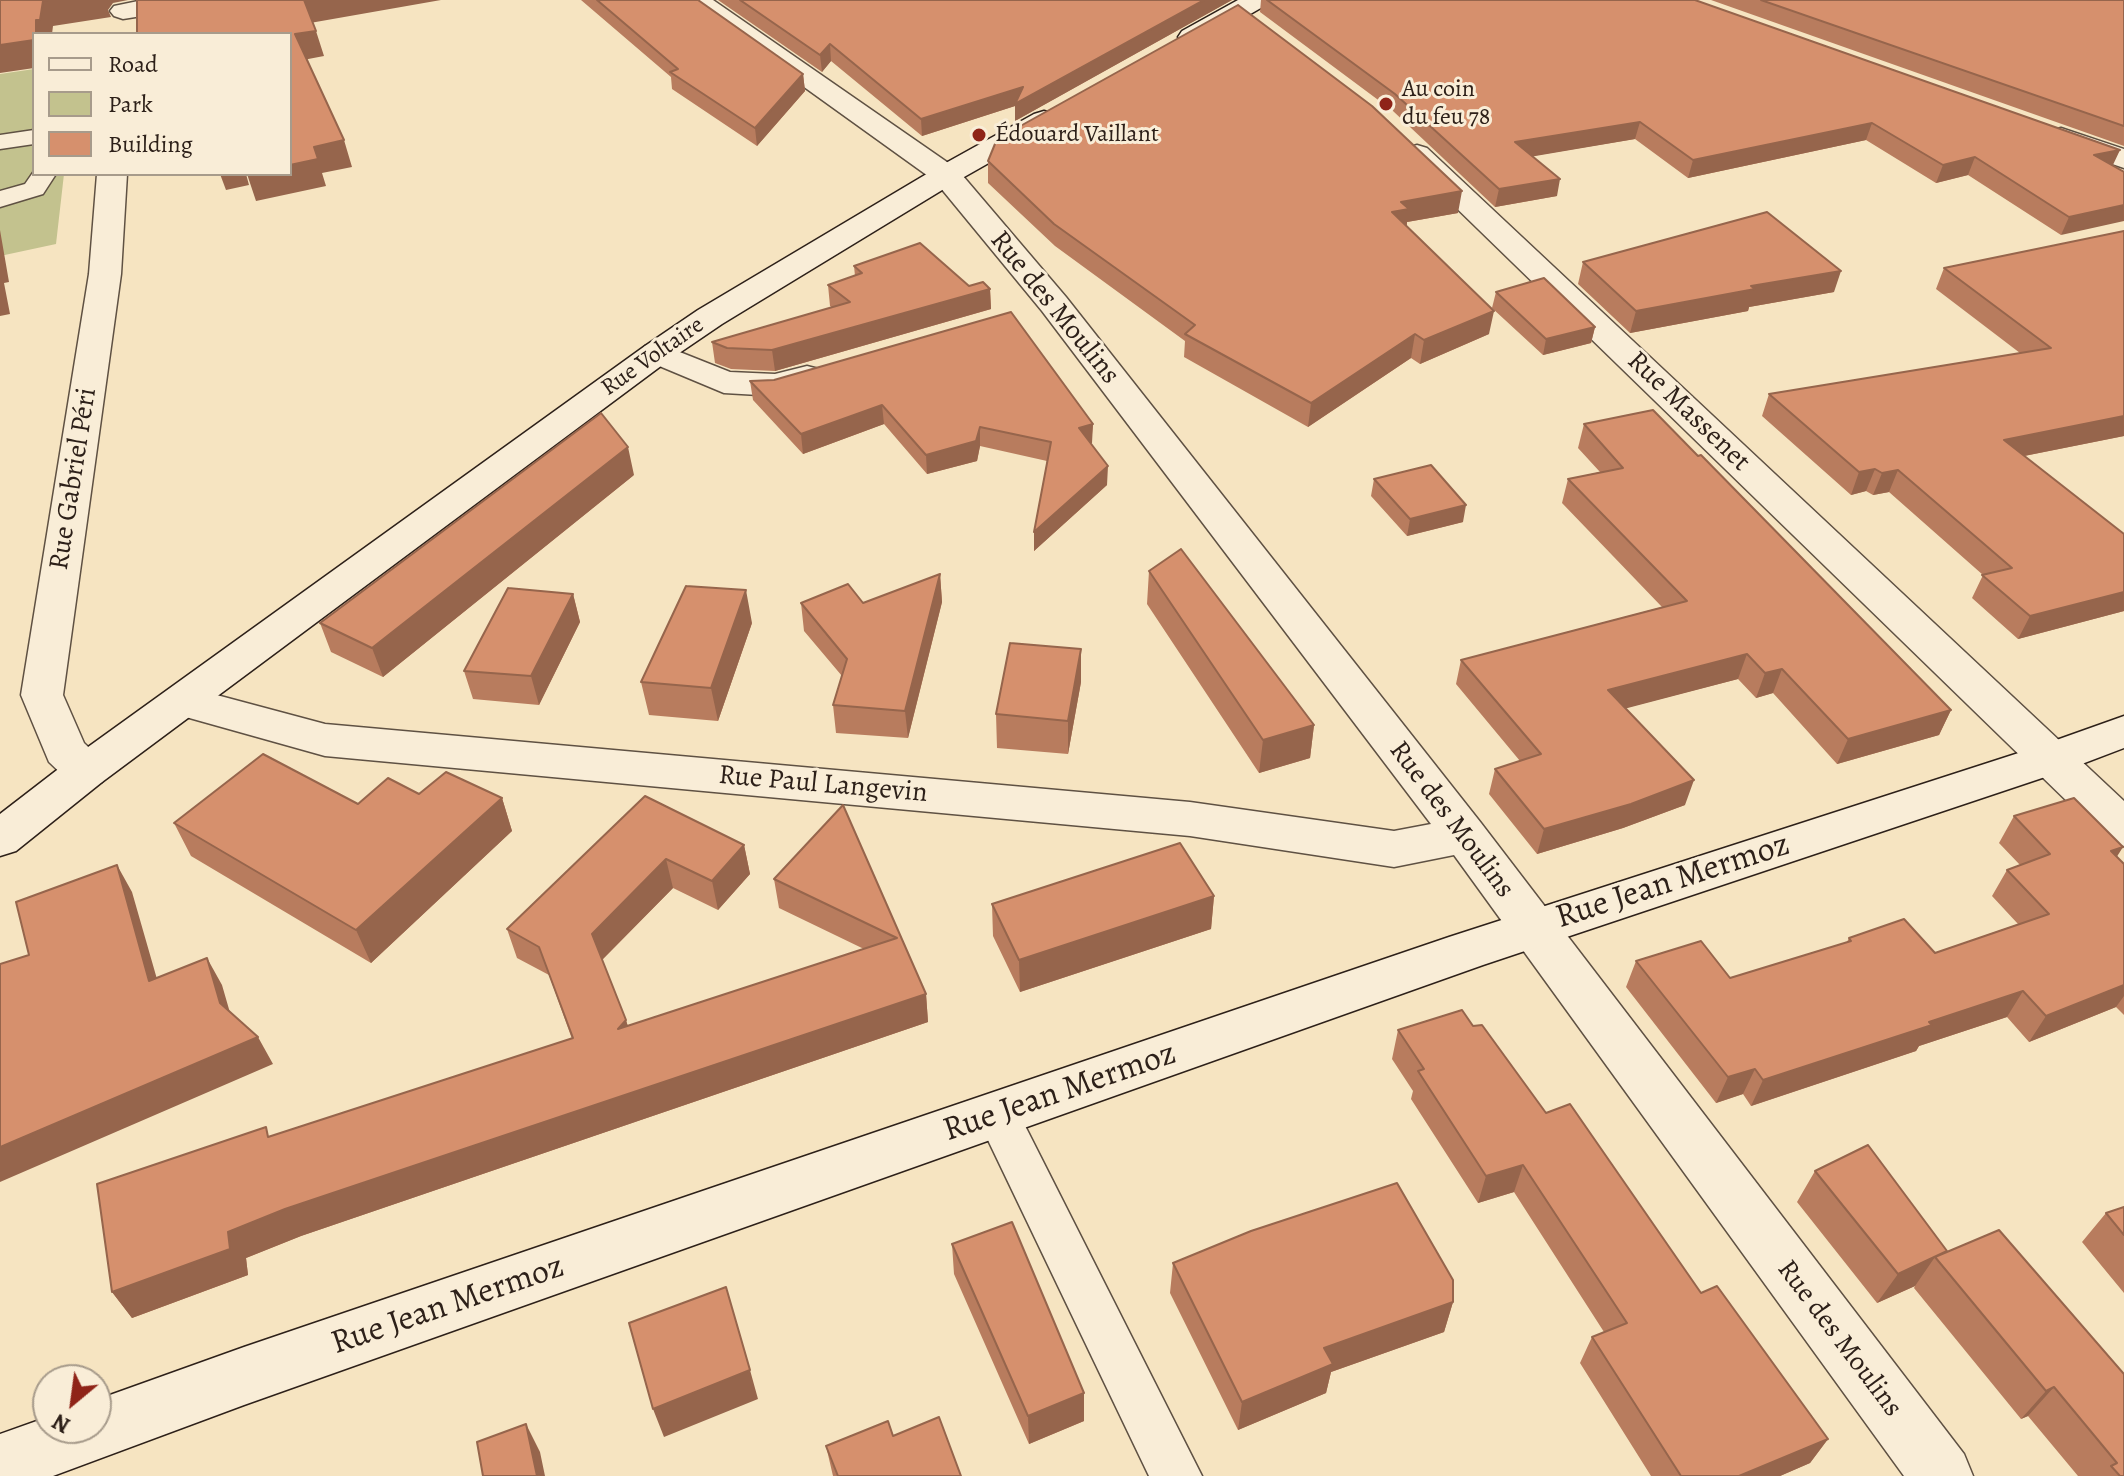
<!DOCTYPE html>
<html>
<head>
<meta charset="utf-8">
<style>
	body { margin:0 }
	#map { position:relative; width:2124px; height:1476px; overflow:hidden; background:#f6e4c1; font-family:Alegreya,serif }
	canvas { display:block }
	.legend { position:absolute; left:32px; top:32px; width:260px; height:144px; box-sizing:border-box; background:#f9edd7; border:2px solid #a79b8b; margin:0; padding:10px 14px; list-style:none; font-size:24px; color:#2d2019 }
	.legend li { display:flex; align-items:center; gap:16px; height:40px }
	.legend b { width:40px; border:2px solid #a79b8b }
	.north { position:absolute; left:32px; top:1364px; width:80px; height:80px; box-sizing:border-box; background:#f9edd7; border:2px solid #a79b8b; border-radius:50%; rotate:209deg; font-size:22px; font-weight:700; line-height:32px; text-align:center; color:#2d2019 }
	.north::after { content:''; display:block; margin:auto; width:28px; height:36px; background:#8f2418; clip-path:polygon(50% 0,100% 100%,50% 72%,0 100%) }
</style>
</head>
<body>
<div id="map">
<canvas width="2124" height="1476"></canvas>
<ul class="legend">
<li><b style="height:10px;background:#f9edd7"></b>Road</li>
<li><b style="height:22px;background:#c3c28e"></b>Park</li>
<li><b style="height:22px;background:#d6906d"></b>Building</li>
</ul>
<div class="north">N</div>
</div>
<script>
const c = document.querySelector('canvas').getContext('2d');
c.lineJoin = 'round';
function paint(path, color) { c.fillStyle = color; c.fill(path, 'evenodd'); }
const shape = rows => new Path2D(rows.map(r => 'M' + r).join(''));
function trace(path, color, width, dash) { c.strokeStyle = color; c.lineWidth = width; c.lineCap = dash ? 'butt' : 'round'; c.setLineDash(dash || []); c.stroke(path); }
function drawText(font, color, halo, rows, align = 'center') {
  c.font = font + ' Alegreya,serif'; c.lineWidth = 6; c.setLineDash([]); c.textBaseline = 'middle'; c.strokeStyle = halo; c.fillStyle = color; for (const [text, x, y, turn = 0] of rows) {
    c.save(); c.translate(x, y); c.rotate((+turn || 0) * Math.PI / 180); c.textAlign = isNaN(turn) ? turn : align; if (halo) c.strokeText(text, 0, 0); c.fillText(text, 0, 0); c.restore();
  }
}
paint(shape([
	[34,69,34,174,64,174,56,244,0,256,0,74]
]), '#c3c28e');
const lane = shape([
	[34,130,34,144,0,149,0,135,34,130],
	[34,171,34,174,56,174,43,194,0,207,0,191,25,184,34,171],
	[998,1096,1013,1102,1202,1476,1149,1476,976,1115,983,1102,998,1096]
]);
const street = shape([
	[143,0,205,0,201,5,192,8,123,19,114,16,110,11,114,6,143,0],
	[683,0,713,0,957,169,1066,297,1481,823,1964,1454,1973,1476,1904,1476,1454,855,1394,867,1190,836,325,756,168,712,161,701,168,690,183,686,325,724,1190,802,1394,831,1431,824,1042,311,935,181,683,0],
	[2061,128,2124,149,2124,168,2051,143,2046,137,2051,131,2061,128],
	[1417,145,1427,148,2124,801,2124,846,2108,841,1407,160,1402,154,1407,148,1417,145],
	[97,174,127,174,121,274,63,695,84,743,102,760,108,771,102,782,86,787,70,782,49,762,21,695,89,274,97,174],
	[657,343,730,372,775,374,807,366,819,369,824,376,819,383,776,396,724,393,645,360,640,353,645,346,657,343]
]);
const secondary = shape([
	[1238,0,1270,0,1266,5,1200,43,1191,45,1182,43,1178,37,1182,31,1238,0],
	[1044,111,1054,114,1058,120,1054,126,957,181,722,324,669,360,102,782,16,851,0,856,0,814,70,760,645,346,698,310,935,169,1034,114,1044,111],
	[2124,716,2124,748,2066,770,1483,965,244,1405,53,1476,0,1476,0,1434,48,1417,48,1428,96,1428,96,1400,244,1347,1449,937,2034,748,2124,716]
]);
trace(lane, '#5f5143', 3);
trace(street, '#5f5143', 3);
trace(secondary, '#2d2019', 3);
paint(lane, '#f9edd7');
paint(street, '#f9edd7');
paint(secondary, '#f9edd7');
paint(shape([
	[581,0,698,0,803,74,805,91,757,146,672,89,671,77],
	[718,0,1232,0,1015,121,1015,106,922,136,831,61,822,72],
	[1261,0,1695,0,2120,150,2061,235,1968,175,1936,183,1866,140,1688,178,1635,139,1532,156,1557,196,1495,207,1393,111,1260,12],
	[1711,0,2124,0,2124,146],
	[988,161,1458,213,1407,222,1407,226,1489,334,1420,364,1411,358,1308,427,1184,357,1185,341,1055,246,988,183],
	[2124,231,2124,436,2024,456,2124,534,2124,611,2018,639,1972,598,1983,575,1889,492,1873,495,1866,491,1851,495,1762,416,1769,394,2020,353,1936,289,1944,268],
	[1583,262,1834,292,1749,307,1748,311,1630,333,1578,284],
	[854,266,990,289,991,309,775,371,731,369,715,363,712,342,833,308,830,306,828,285,855,276],
	[1496,292,1595,327,1591,343,1543,355,1492,308],
	[750,381,1093,424,1091,444,1107,485,1034,551,1034,532,1047,461,980,446,977,461,927,474,884,424,803,454,753,400],
	[1584,424,1951,710,1939,735,1837,764,1773,693,1756,698,1738,679,1625,708,1685,805,1623,828,1537,854,1489,794,1495,769,1520,761,1456,684,1461,660,1662,607,1562,503,1568,479,1600,472,1578,448],
	[634,475,383,677,331,652,320,623],
	[1374,479,1463,522,1407,536,1371,496],
	[1149,571,1314,725,1310,758,1259,773,1147,604],
	[940,574,942,602,908,738,836,733,833,705,842,676,804,631,801,603,863,603],
	[573,594,580,622,539,705,473,699,464,671],
	[752,623,718,721,649,715,641,682],
	[1081,682,1068,754,997,748,996,714],
	[419,794,502,798,512,831,371,963,191,856,174,823,358,804],
	[645,796,744,845,750,874,718,910,673,888,602,960,628,1026,864,949,779,908,774,879,843,805,926,994,928,1022,301,1236,246,1258,248,1275,132,1318,112,1292,271,1136,572,1039,549,975,517,958,507,929],
	[2014,816,2117,857,2124,864,2124,1015,2116,1007,2029,1042,2007,1017,1919,1046,1916,1051,1751,1106,1743,1094,1716,1103,1626,987,1636,961,1730,978,1847,942,1849,938,1935,953,2018,924,1992,896,2007,870,2020,865,1999,843],
	[1214,896,1211,929,1020,992,993,936,992,904],
	[1473,1026,1546,1113,1828,1439,1810,1463,1780,1476,1651,1476,1580,1363,1592,1337,1604,1332,1514,1192,1478,1203,1411,1099,1413,1091,1392,1059,1398,1030],
	[1815,1171,1946,1253,1999,1230,2124,1476,2078,1476,2028,1416,2021,1419,1914,1288,1915,1286,1877,1303,1797,1202],
	[2124,1207,2124,1293,2082,1242,2106,1213],
	[952,1244,1084,1393,1084,1421,1029,1444,954,1274],
	[1173,1263,1453,1302,1444,1332,1331,1372,1326,1393,1238,1430,1170,1293],
	[893,1436,961,1476,833,1476,826,1446]
]), '#b87c5e');
paint(shape([
	[48,0,128,0,113,3,108,10,111,17,53,26,52,34,36,34,36,20,43,1],
	[304,0,441,0,310,23],
	[1204,0,1232,0,1015,121,1015,106,922,136,921,119],
	[316,31,324,56,303,60,295,34],
	[34,40,34,68,0,73,0,45],
	[830,44,831,61,822,72,820,55],
	[803,74,805,91,757,146,755,128],
	[1640,122,1635,139,1512,160,1515,142],
	[1872,123,1866,140,1688,178,1693,160],
	[344,140,352,167,322,173,326,186,256,201,247,174,290,174,290,165,314,147],
	[2120,150,2112,167,2094,155],
	[1975,157,1968,175,1936,183,1943,165],
	[220,174,246,174,249,185,226,190],
	[1560,179,1557,196,1495,207,1499,189],
	[1462,191,1458,213,1407,222,1406,232,1392,212,1401,202],
	[2124,205,2124,221,2061,235,2069,217],
	[0,230,9,282,4,283,10,314,0,316],
	[1841,271,1834,292,1749,307,1748,311,1630,333,1636,311,1751,286],
	[990,289,991,309,775,371,772,350],
	[1494,311,1489,334,1420,364,1424,340],
	[1595,327,1591,343,1543,355,1546,339],
	[1415,334,1411,358,1308,427,1311,403],
	[882,405,884,424,803,454,801,434],
	[2124,416,2124,436,1994,462,2004,440],
	[1093,424,1092,443,1079,447,1079,428],
	[980,427,980,446,977,461,927,474,926,455],
	[628,447,634,475,383,677,372,648],
	[1108,466,1107,485,1034,551,1034,532],
	[1875,469,1866,491,1851,495,1859,472],
	[1898,470,1889,492,1873,495,1882,473],
	[1466,505,1463,522,1407,536,1410,519],
	[940,574,942,602,908,738,905,711],
	[746,590,752,623,718,721,711,688],
	[2124,592,2124,611,2018,639,2030,616],
	[573,594,580,622,539,705,531,676],
	[1081,649,1081,682,1068,754,1068,721],
	[1747,654,1738,679,1601,715,1608,690],
	[1782,669,1773,693,1756,698,1765,673],
	[1951,710,1939,735,1837,764,1848,739],
	[1314,725,1310,758,1259,773,1263,740],
	[1694,780,1685,805,1623,828,1537,854,1544,829],
	[502,798,512,831,371,963,356,930],
	[744,845,750,874,718,910,712,881],
	[2123,847,2106,874,2111,851],
	[666,859,673,888,600,962,592,934],
	[117,865,132,892,165,1007,149,981],
	[1214,896,1211,929,1020,992,1019,960],
	[207,958,222,985,235,1030,220,1003],
	[2124,985,2124,996,2116,1007,2029,1042,2046,1016],
	[2023,991,2007,1017,1919,1046,1916,1051,1751,1106,1763,1080,1929,1022],
	[926,994,928,1022,301,1236,246,1258,248,1275,132,1318,112,1292,228,1232,285,1209],
	[626,1020,634,1048,618,1029],
	[258,1037,273,1064,0,1182,0,1147],
	[1755,1069,1743,1094,1716,1103,1728,1077],
	[1523,1165,1514,1192,1478,1203,1486,1176],
	[1947,1251,1935,1257,1915,1286,1877,1303,1898,1274],
	[1453,1302,1444,1332,1331,1372,1326,1393,1238,1430,1242,1402,1324,1348],
	[750,1370,758,1399,664,1437,653,1409],
	[2054,1387,2028,1416,2021,1419,2046,1391],
	[1084,1393,1084,1421,1029,1444,1028,1416],
	[526,1424,540,1452,545,1476,537,1476],
	[1828,1439,1810,1463,1780,1476,1739,1476]
]), '#96654c');
const building = shape([
	[0,0,48,0,43,1,40,20,36,20,36,34,34,34,34,40,0,45,0,0],
	[137,0,304,0,316,31,295,34,344,140,314,147,318,159,290,165,290,34,137,34,137,0],
	[597,0,698,0,803,74,755,128,670,72,678,69,597,0],
	[740,0,1204,0,1015,104,1023,87,921,119,830,44,820,55,740,0],
	[1267,0,1695,0,2120,150,2094,155,2124,172,2124,205,2069,217,1975,157,1943,165,1872,123,1693,160,1640,122,1515,142,1560,179,1499,189,1395,94,1267,0],
	[1761,0,2124,0,2124,126,1761,0],
	[1238,5,1372,106,1462,191,1401,202,1409,209,1392,212,1494,311,1424,340,1415,334,1311,403,1185,334,1195,325,1054,224,988,161,997,139,1238,5],
	[1767,212,1841,271,1751,286,1755,289,1636,311,1583,262,1767,212],
	[2124,231,2124,416,2004,440,2124,534,2124,592,2030,616,1982,575,2012,568,1898,470,1882,473,1875,469,1859,472,1769,394,2051,348,1944,268,2124,231],
	[920,243,969,286,983,282,990,289,772,350,727,348,712,342,850,302,828,285,862,273,854,266,920,243],
	[1544,278,1595,327,1546,339,1496,292,1544,278],
	[1011,312,1093,424,1079,428,1108,466,1034,532,1051,442,980,427,976,441,926,455,882,405,801,434,750,381,774,380,1011,312],
	[1653,410,1698,456,1701,455,1951,710,1848,739,1782,669,1765,673,1747,654,1608,690,1694,780,1631,804,1544,829,1495,769,1541,754,1461,660,1687,601,1568,479,1623,468,1584,424,1653,410],
	[601,413,628,447,372,648,320,623,601,413],
	[1431,465,1466,505,1410,519,1374,479,1431,465],
	[1181,549,1314,725,1263,740,1149,571,1181,549],
	[940,574,905,711,833,705,847,659,801,603,848,584,863,603,940,574],
	[686,586,746,590,711,688,641,682,686,586],
	[508,588,573,594,531,676,464,671,508,588],
	[1010,643,1081,649,1068,721,996,714,1010,643],
	[263,754,358,804,388,778,419,794,446,772,502,798,356,930,174,823,263,754],
	[645,796,744,845,712,881,666,859,592,934,626,1020,618,1029,897,938,774,879,843,805,926,994,285,1209,228,1232,230,1249,112,1292,97,1184,266,1127,268,1137,573,1038,539,947,507,929,645,796],
	[2074,798,2123,847,2111,851,2124,864,2124,985,2046,1016,2023,991,1929,1022,1932,1025,1763,1080,1755,1069,1728,1077,1636,961,1701,941,1730,978,1851,941,1849,938,1904,919,1935,953,2049,914,2007,870,2050,854,2014,816,2074,798],
	[1180,843,1214,896,1019,960,992,904,1180,843],
	[117,865,149,981,207,958,220,1003,258,1037,0,1147,0,964,29,955,16,902,117,865],
	[1462,1010,1473,1026,1482,1025,1546,1113,1570,1104,1701,1293,1717,1286,1828,1439,1739,1476,1681,1476,1592,1337,1627,1323,1523,1165,1486,1176,1418,1071,1424,1069,1398,1030,1462,1010],
	[1868,1145,1947,1251,1898,1274,1815,1171,1868,1145],
	[1397,1183,1453,1280,1453,1302,1324,1348,1333,1364,1242,1402,1173,1263,1251,1231,1397,1183],
	[2124,1207,2124,1235,2106,1213,2124,1207],
	[1012,1222,1084,1393,1028,1416,952,1244,1012,1222],
	[1999,1230,2124,1374,2124,1476,2120,1476,2111,1466,2117,1463,2054,1387,2046,1391,1935,1257,1999,1230],
	[726,1287,750,1370,653,1409,629,1323,726,1287],
	[939,1417,961,1476,838,1476,826,1446,888,1421,893,1436,939,1417],
	[526,1424,537,1476,483,1476,477,1442,526,1424]
]);
paint(building, '#d6906d');
trace(building, '#96654c', 2);
for (const [x, y, r, color] of [
	[1386,104,8,"#8f2418"],
	[979,135,8,"#8f2418"]
]) { const dot = new Path2D(); dot.arc(x, y, r, 0, 2 * Math.PI); c.fillStyle = color; c.fill(dot); trace(dot, '#f9edd7', 3); }
drawText('24px', '#2d2019', '#f9edd7', [
	["Au coin",1402,90],
	["du feu 78",1402,118],
	["Édouard Vaillant",995,135]
], 'left');
drawText('24px', '#2d2019', '#f9edd7', [
	["Rue Voltaire",653,357,-35]
]);
drawText('28px', '#2d2019', '#f9edd7', [
	["Rue des Moulins",1054,308,51],
	["Rue Massenet",1688,412,44],
	["Rue Gabriel Péri",74,479,-81],
	["Rue Paul Langevin",823,785,5],
	["Rue des Moulins",1451,820,53],
	["Rue des Moulins",1839,1339,53]
]);
drawText('34px', '#2d2019', '#f9edd7', [
	["Rue Jean Mermoz",1673,882,-18],
	["Rue Jean Mermoz",1060,1093,-19],
	["Rue Jean Mermoz",448,1306,-19]
]);
</script>
</body>
</html>
